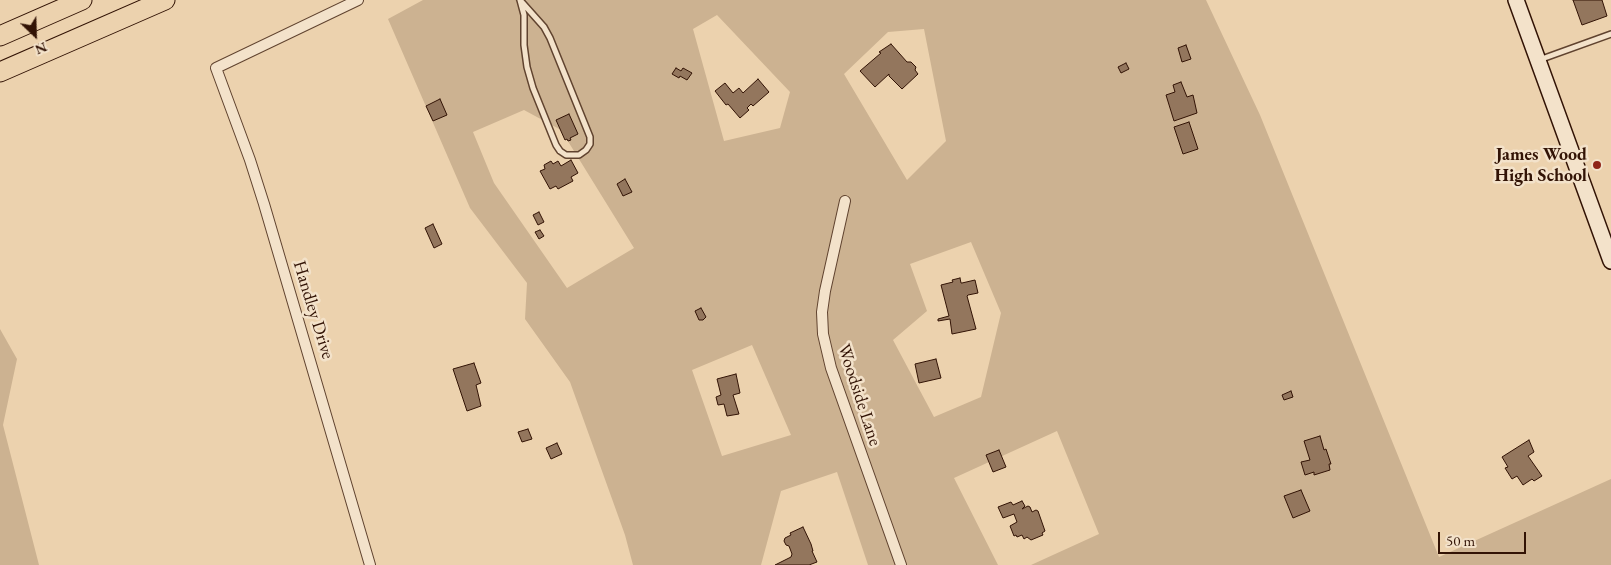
<!DOCTYPE html>
<html>
<head>
<meta charset="utf-8">
<style>
	body { margin:0 }
	#map { position:relative; width:1611px; height:565px; overflow:hidden; background:#ecd2ae; font-family:"EB Garamond",serif }
	canvas { display:block }
	.north { position:absolute; left:10px; top:10px; width:50px; height:50px; -webkit-text-stroke:4px #f3e2ca; paint-order:stroke; rotate:156deg; font-size:14px; font-weight:700; line-height:20px; text-align:center; color:#321305 }
	.north::after { content:''; display:block; margin:auto; width:18px; height:22px; background:#321305; clip-path:polygon(50% 0,100% 100%,50% 72%,0 100%) }
	.scale { position:absolute; left:1438px; top:532px; width:88px; height:22px; box-sizing:border-box; border:2px solid #321305; border-top:0; padding-left:6px; font-size:15px; line-height:18px; white-space:nowrap; color:#321305; -webkit-text-stroke:4px #f3e2ca; paint-order:stroke }
</style>
</head>
<body>
<div id="map">
<canvas width="1611" height="565"></canvas>
<div class="north">N</div>
<div class="scale">50 m</div>
</div>
<script>
const c = document.querySelector('canvas').getContext('2d');
c.lineJoin = 'round';
function paint(path, color) { c.fillStyle = color; c.fill(path, 'evenodd'); }
const shape = rows => new Path2D(rows.map(r => 'M' + r).join(''));
function trace(path, color, width, dash) { c.strokeStyle = color; c.lineWidth = width; c.lineCap = dash ? 'butt' : 'round'; c.setLineDash(dash || []); c.stroke(path); }
function drawText(font, color, halo, rows, align = 'center') {
  c.font = font + ' "EB Garamond",serif'; c.lineWidth = 5; c.setLineDash([]); c.textBaseline = 'middle'; c.strokeStyle = halo; c.fillStyle = color; for (const [text, x, y, turn = 0] of rows) {
    c.save(); c.translate(x, y); c.rotate((+turn || 0) * Math.PI / 180); c.textAlign = isNaN(turn) ? turn : align; if (halo) c.strokeText(text, 0, 0); c.fillText(text, 0, 0); c.restore();
  }
}
paint(shape([
	[423,0,1206,0,1260,115,1439,557,1611,479,1611,565,1031,565,1099,534,1057,431,954,478,998,565,868,565,837,472,781,491,761,565,633,565,625,535,570,382,525,319,527,283,470,208,388,19],
	[717,15,790,92,780,128,724,141,693,29],
	[924,29,946,141,907,180,844,74,888,32],
	[524,110,561,130,634,248,567,288,494,183,473,132],
	[971,242,1001,313,981,397,934,417,893,340,927,311,910,264],
	[752,345,791,435,722,456,692,370],
	[0,329,17,359,3,425,39,565,0,565]
]), '#ccb291');
const building = shape([
	[1573,0,1602,0,1607,16,1582,25,1573,0],
	[891,44,907,62,911,62,916,67,915,70,918,74,902,89,889,76,889,74,875,87,860,71,881,53,879,52,891,44],
	[1186,45,1191,59,1182,62,1178,48,1186,45],
	[1126,63,1129,69,1121,73,1118,67,1126,63],
	[676,68,681,71,683,68,692,73,687,80,680,76,679,78,672,74,676,68],
	[758,79,769,92,753,106,751,104,747,108,749,110,740,118,728,104,726,105,715,91,725,83,733,93,739,88,743,93,758,79],
	[1181,82,1187,97,1193,95,1197,113,1174,121,1166,95,1175,92,1173,85,1181,82],
	[440,99,447,115,433,121,426,106,440,99],
	[569,114,578,134,570,138,571,140,568,141,567,139,565,140,556,120,569,114],
	[1189,122,1198,149,1183,154,1174,127,1189,122],
	[571,160,578,173,571,177,573,181,558,189,556,186,550,189,540,171,545,169,544,165,551,161,553,164,558,161,561,166,571,160],
	[625,179,632,192,623,196,617,184,625,179],
	[539,212,544,222,538,225,533,215,539,212],
	[433,224,442,244,434,248,425,228,433,224],
	[540,230,544,236,539,239,535,232,540,230],
	[960,278,961,283,962,283,975,280,978,293,968,295,967,296,976,329,952,334,950,319,938,321,938,319,949,316,941,285,953,282,952,280,960,278],
	[701,308,706,317,703,320,699,320,695,311,701,308],
	[936,359,941,378,919,383,915,364,936,359],
	[474,363,481,383,476,385,481,406,467,411,453,369,474,363],
	[736,374,740,393,733,395,739,414,727,416,724,404,718,405,716,397,721,395,717,379,736,374],
	[1291,391,1293,397,1284,400,1282,395,1291,391],
	[528,429,532,439,522,442,518,432,528,429],
	[1320,436,1324,450,1326,449,1331,464,1329,464,1330,470,1314,475,1314,472,1305,475,1301,462,1310,460,1304,441,1320,436],
	[1529,440,1534,452,1528,456,1542,476,1534,481,1532,479,1523,485,1517,476,1512,479,1505,468,1508,467,1502,457,1529,440],
	[557,443,562,454,551,459,546,448,557,443],
	[999,450,1006,467,993,472,986,455,999,450],
	[1301,490,1310,511,1293,518,1284,496,1301,490],
	[1022,501,1025,506,1022,509,1028,506,1030,507,1032,512,1036,510,1038,511,1045,531,1042,533,1043,535,1031,540,1027,537,1024,539,1022,535,1017,537,1016,535,1014,536,1010,526,1017,522,1014,514,1003,518,998,507,1011,502,1013,505,1022,501],
	[803,527,811,544,813,551,812,551,817,562,809,565,775,565,791,557,792,554,789,546,786,545,784,541,785,538,791,535,790,533,803,527]
]);
paint(building, '#93765d');
trace(building, '#321305', 1);
const lane = shape([
	[520,0,524,15,524,45,527,67,533,88,556,145,560,151,566,155,579,155,586,150,590,144,590,137,550,38,544,27,520,0],
	[1539,60,1611,34]
]);
const street = shape([
	[358,0,216,68,250,160,264,204,370,565],
	[845,201,825,291,822,312,823,334,831,368,901,565]
]);
const secondary = shape([
	[1516,0,1611,261]
]);
const highway = shape([
	[0,36,82,0],
	[0,72,165,0]
]);
trace(lane, '#60432f', 8);
trace(street, '#60432f', 12);
trace(secondary, '#321305', 18);
trace(highway, '#321305', 21);
trace(lane, '#f3e2ca', 5);
trace(street, '#f3e2ca', 10);
trace(secondary, '#f3e2ca', 15);
trace(highway, '#ecd2ae', 19);
for (const [x, y, r, color] of [
	[1597,165,5,"#8f2418"]
]) { const dot = new Path2D(); dot.arc(x, y, r, 0, 2 * Math.PI); c.fillStyle = color; c.fill(dot); trace(dot, '#f3e2ca', 2); }
drawText('bold 18px', '#321305', '#f3e2ca', [
	["James Wood",1587,155],
	["High School",1587,176]
], 'right');
drawText('18px', '#321305', '#f3e2ca', [
	["Handley Drive",313,310,73],
	["Woodside Lane",859,395,72]
]);
</script>
</body>
</html>
